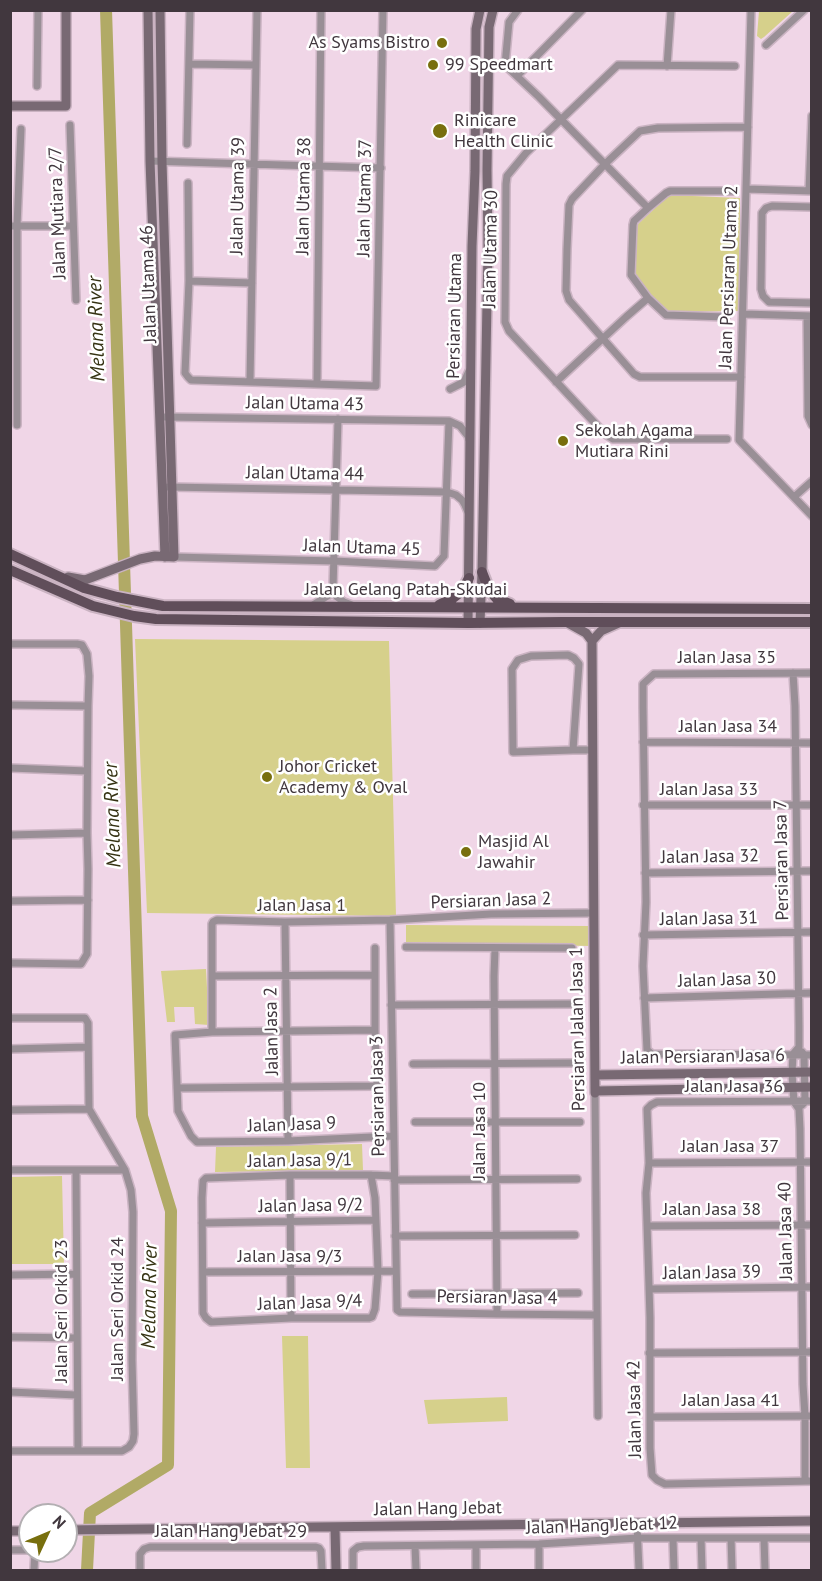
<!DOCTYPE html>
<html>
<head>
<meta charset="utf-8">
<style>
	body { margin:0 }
	#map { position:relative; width:822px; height:1581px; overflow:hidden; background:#f0d6e7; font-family:"PT Sans",sans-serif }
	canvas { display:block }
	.frame { position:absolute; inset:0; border:12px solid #41373e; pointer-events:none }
	.north { position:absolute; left:18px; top:1503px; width:60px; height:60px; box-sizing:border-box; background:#fff; border:2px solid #b3afb2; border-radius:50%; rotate:46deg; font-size:16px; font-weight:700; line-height:24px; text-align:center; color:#41373e }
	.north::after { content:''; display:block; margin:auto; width:21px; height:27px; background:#786f0e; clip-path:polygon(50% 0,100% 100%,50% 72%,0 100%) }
</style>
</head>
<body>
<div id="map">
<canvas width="822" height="1581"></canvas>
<div class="frame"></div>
<div class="north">N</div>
</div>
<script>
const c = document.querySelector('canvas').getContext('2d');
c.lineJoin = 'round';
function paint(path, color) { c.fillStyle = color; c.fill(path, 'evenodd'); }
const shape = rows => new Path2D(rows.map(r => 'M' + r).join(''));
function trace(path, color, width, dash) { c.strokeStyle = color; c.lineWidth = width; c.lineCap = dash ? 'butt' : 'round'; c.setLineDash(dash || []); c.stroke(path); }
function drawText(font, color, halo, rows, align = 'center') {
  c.font = font + ' "PT Sans",sans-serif'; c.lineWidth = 5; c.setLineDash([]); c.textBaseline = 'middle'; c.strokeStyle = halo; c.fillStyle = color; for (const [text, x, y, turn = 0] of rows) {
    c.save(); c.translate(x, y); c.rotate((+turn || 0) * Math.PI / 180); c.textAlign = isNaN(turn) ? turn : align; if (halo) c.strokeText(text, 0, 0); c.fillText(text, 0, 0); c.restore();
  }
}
paint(shape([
	[759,11,759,10,793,11,764,37,761,39,757,36],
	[669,195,740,198,739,311,667,312,635,277,636,226],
	[135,639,389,641,396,916,147,913],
	[406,925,589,926,591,946,406,942],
	[206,969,209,1025,195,1024,194,1007,174,1007,175,1022,167,1022,161,971],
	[362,1144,363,1170,215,1172,216,1147],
	[62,1176,64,1264,11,1264,11,1177],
	[282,1336,308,1336,310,1468,286,1468],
	[507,1397,508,1421,428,1424,424,1400]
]), '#d6d08b');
trace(shape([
	[87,1570,90,1513,168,1465,171,1211,142,1116,106,10]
]), '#b1aa66', 12);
const street = shape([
	[518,10,509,22,505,65,539,97,648,208],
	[751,10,739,440,812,516],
	[766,45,804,10],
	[189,64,256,65],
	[667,66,671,10],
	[517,76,582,10],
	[37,86,38,10],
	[70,125,76,300],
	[187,144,190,10],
	[150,161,381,168],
	[188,183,189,281,185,373,188,377,191,380,376,386,383,10],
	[746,189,812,191],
	[809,191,812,116],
	[812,207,772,206,766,208,762,213,761,289,763,296,769,302,812,303],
	[10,226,73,226],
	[189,281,252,283],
	[743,314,812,316],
	[807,316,808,416,812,425],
	[726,317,666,315,648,298,631,275,633,225,634,221,648,208,666,193,670,191,734,191],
	[741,377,640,377,634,374,569,300,566,291,567,249,569,205,572,199,605,164,640,131,658,128,748,127],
	[250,381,257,10],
	[556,382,626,317,648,298],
	[317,383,321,10],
	[450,389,464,382,469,371],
	[165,417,449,421,460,426,468,436,469,440],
	[338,419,333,588,337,597,344,602,352,605],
	[17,425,17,226,21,129],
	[727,439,613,439,605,434,509,331,505,322,506,184,507,176,526,153,618,65,735,66],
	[168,487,447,492,456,495,462,500,465,505,468,512],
	[794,497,812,481],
	[174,557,334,561,435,566,444,556,449,421],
	[313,605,329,595,333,588],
	[10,644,77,644,82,645,87,654,89,676,88,706,87,833,88,869,87,954,81,964,10,963],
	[793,673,795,706,799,1027,799,1047,793,1054,792,1073,794,1102,799,1109,800,1129,803,1384,805,1416,805,1481],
	[812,673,654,674,643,684,643,707,646,902,643,966,647,1050,652,1054,812,1055],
	[10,705,88,706],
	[643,742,812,743],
	[573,750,579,664,574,658,568,655,531,656,518,660,512,669,513,752,573,750,592,750],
	[10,768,87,771],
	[643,805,812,805],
	[10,835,87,833],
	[645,873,812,871],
	[10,901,88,900],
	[390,920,397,1310,400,1312,497,1314,597,1315],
	[285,922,288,1141],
	[643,935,812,932],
	[406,947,572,948],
	[495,949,494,976,497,1314],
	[212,976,375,975],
	[644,998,812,993],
	[391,1005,574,1004],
	[10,1018,85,1018,88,1023,89,1109,125,1170,131,1190,133,1212,132,1360,134,1434,133,1441,129,1447,122,1451,10,1451],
	[375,1030,212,1032,175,1035,178,1111,191,1136,197,1142,288,1141,393,1136],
	[212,1032,212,924,213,922,217,920,285,922,390,920,491,914,594,913],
	[10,1049,88,1047],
	[413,1064,572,1063],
	[177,1088,377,1086,375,1030,375,948],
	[595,1093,598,1416],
	[812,1101,657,1102,651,1105,647,1109,649,1163,646,1193,650,1318,650,1448,652,1475,657,1480,665,1484,812,1481],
	[802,1105,805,1102,804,1055,802,1052],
	[10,1110,89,1109],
	[415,1122,580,1122],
	[649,1163,812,1162],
	[10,1170,125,1170],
	[76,1170,78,1451],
	[290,1175,291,1318],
	[371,1175,375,1198,378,1271,375,1309,372,1317,369,1318,291,1318,211,1322,206,1318,203,1313,202,1198,203,1181,206,1178,290,1175,371,1175,394,1176],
	[394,1180,577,1179],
	[202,1223,375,1220],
	[648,1226,812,1225],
	[395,1236,575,1235],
	[203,1272,396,1271],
	[10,1275,76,1274],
	[649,1289,812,1287],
	[412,1294,578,1293],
	[10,1337,77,1338],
	[649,1353,812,1352],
	[10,1392,77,1395],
	[650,1417,812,1416],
	[637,1524,639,1570],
	[701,1538,702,1570],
	[731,1538,732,1570],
	[764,1538,765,1570],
	[673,1539,674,1570],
	[539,1544,539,1570],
	[476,1545,476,1570],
	[415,1546,416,1570],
	[10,1550,30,1550],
	[34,1570,35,1551],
	[140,1570,140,1554,144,1549,150,1547,316,1547,319,1548,321,1551,322,1570],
	[353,1570,353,1551,358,1547,364,1546,539,1544,638,1538,812,1538]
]);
const secondary = shape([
	[148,10,150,161,165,557],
	[10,106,66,106,66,10],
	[68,577,85,580,140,559,155,556,174,557,162,162,160,10],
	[468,623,472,246,475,171,476,29,480,10],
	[480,623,482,572,488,248,487,170,489,27,493,10],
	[568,623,586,633,592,641],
	[592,641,595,1093],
	[592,641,601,631,619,623],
	[595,1075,812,1072],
	[595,1091,812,1087],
	[335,1528,336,1570],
	[66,1530,812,1521],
	[10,1531,30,1531]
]);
const primary = shape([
	[10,554,84,588,117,597,163,606,812,609],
	[10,570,93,606,134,616,156,619,468,623,563,622,812,622],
	[482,572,489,590,497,599,510,604],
	[439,605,453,598,462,591,469,578]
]);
trace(street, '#cab3c2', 10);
trace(secondary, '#cab3c2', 12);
trace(primary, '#cab3c2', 14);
trace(street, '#998f96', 7);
trace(secondary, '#786973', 9);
trace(primary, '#604e5a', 10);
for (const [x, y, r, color] of [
	[442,43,6,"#786f0e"],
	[433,65,6,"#786f0e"],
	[440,131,8,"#786f0e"],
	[563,441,6,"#786f0e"],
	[267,777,6,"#786f0e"],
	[466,852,6,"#786f0e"]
]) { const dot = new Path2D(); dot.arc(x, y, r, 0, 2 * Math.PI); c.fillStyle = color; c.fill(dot); trace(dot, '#fff', 2); }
drawText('18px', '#41373e', '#fff', [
	["As Syams Bistro",430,43,"right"],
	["99 Speedmart",445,65],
	["Rinicare",454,121],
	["Health Clinic",454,142],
	["Sekolah Agama",575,431],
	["Mutiara Rini",575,452],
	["Johor Cricket",279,767],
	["Academy & Oval",279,788],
	["Masjid Al",478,842],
	["Jawahir",478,863]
], 'left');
drawText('18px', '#41373e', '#fff', [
	["Jalan Utama 39",238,196,-89],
	["Jalan Utama 38",304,196,-89],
	["Jalan Utama 37",365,198,-89],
	["Jalan Mutiara 2/7",58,213,-92],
	["Jalan Utama 30",491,249,-89],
	["Jalan Persiaran Utama 2",729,277,-88],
	["Jalan Utama 46",149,284,-92],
	["Persiaran Utama",455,316,-89],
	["Jalan Utama 43",305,404,1],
	["Jalan Utama 44",305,474,1],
	["Jalan Utama 45",362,548,2],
	["Jalan Gelang Patah-Skudai",406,590],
	["Jalan Jasa 35",727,658],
	["Jalan Jasa 34",728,727],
	["Jalan Jasa 33",709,790],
	["Jalan Jasa 32",710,857,-1],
	["Persiaran Jasa 7",782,860,-91],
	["Persiaran Jasa 2",491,901,-2],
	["Jalan Jasa 1",302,906],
	["Jalan Jasa 31",709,919,-1],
	["Jalan Jasa 30",727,980,-2],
	["Persiaran Jalan Jasa 1",578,1029,-91],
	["Jalan Jasa 2",272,1031,-91],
	["Jalan Persiaran Jasa 6",703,1057,-1],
	["Jalan Jasa 36",734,1087],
	["Persiaran Jasa 3",378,1096,-91],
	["Jalan Jasa 9",292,1125,-2],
	["Jalan Jasa 10",480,1131,-90],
	["Jalan Jasa 37",730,1147],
	["Jalan Jasa 9/1",300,1161,-1],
	["Jalan Jasa 9/2",311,1206,-1],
	["Jalan Jasa 38",712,1210],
	["Jalan Jasa 40",786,1231,-91],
	["Jalan Jasa 9/3",290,1257],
	["Jalan Jasa 39",712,1273,-1],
	["Persiaran Jasa 4",497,1298,1],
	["Jalan Jasa 9/4",310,1303,-2],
	["Jalan Seri Orkid 24",118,1309,-90],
	["Jalan Seri Orkid 23",62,1311,-90],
	["Jalan Jasa 41",731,1401],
	["Jalan Jasa 42",635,1409,-91],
	["Jalan Hang Jebat",438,1509,-1],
	["Jalan Hang Jebat 12",602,1526,-2],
	["Jalan Hang Jebat 29",231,1532]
]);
drawText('italic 20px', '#353213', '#fff', [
	["Melana River",97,329,-92],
	["Melana River",113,815,-92],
	["Melana River",150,1296,-89]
]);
</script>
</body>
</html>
